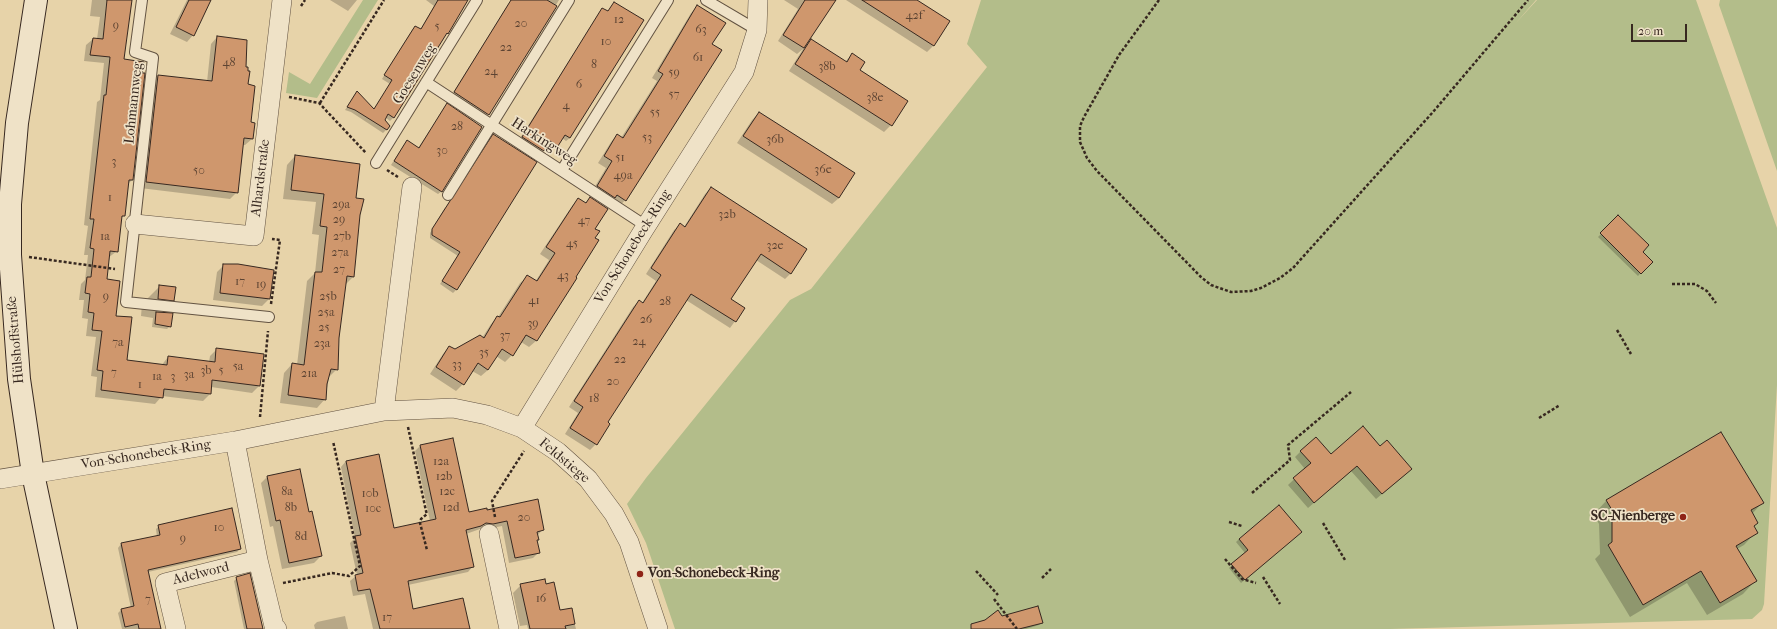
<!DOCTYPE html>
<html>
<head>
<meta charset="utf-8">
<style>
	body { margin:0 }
	#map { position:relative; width:1777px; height:629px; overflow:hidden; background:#e7d3a9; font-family:"IM FELL French Canon",serif }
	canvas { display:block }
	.scale { position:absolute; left:1631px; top:24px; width:56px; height:18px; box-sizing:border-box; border:2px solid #372820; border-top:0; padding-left:5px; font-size:12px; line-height:14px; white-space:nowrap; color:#372820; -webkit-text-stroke:3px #efe2c7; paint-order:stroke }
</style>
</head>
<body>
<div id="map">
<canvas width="1777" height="629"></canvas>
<div class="scale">20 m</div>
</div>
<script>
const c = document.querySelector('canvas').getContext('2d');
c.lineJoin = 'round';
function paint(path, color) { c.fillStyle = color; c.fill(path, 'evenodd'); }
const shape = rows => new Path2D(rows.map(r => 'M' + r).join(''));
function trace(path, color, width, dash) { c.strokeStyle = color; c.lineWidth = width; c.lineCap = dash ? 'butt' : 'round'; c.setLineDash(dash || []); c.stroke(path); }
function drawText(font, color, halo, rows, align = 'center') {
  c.font = font + ' "IM FELL French Canon",serif'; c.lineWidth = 3.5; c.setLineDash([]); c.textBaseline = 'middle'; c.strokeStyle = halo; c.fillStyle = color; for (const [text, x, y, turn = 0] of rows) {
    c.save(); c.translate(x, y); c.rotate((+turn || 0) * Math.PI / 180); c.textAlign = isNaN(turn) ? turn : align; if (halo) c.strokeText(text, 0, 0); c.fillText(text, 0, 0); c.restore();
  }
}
paint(shape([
	[363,0,378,0,317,98,286,93,289,72,310,84],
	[981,0,1536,0,1515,24,1537,0,1696,0,1777,228,1777,385,1764,604,1762,610,1752,619,1390,629,675,629,646,543,627,504,646,478,790,300,811,289,987,67,967,44],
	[1720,0,1777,0,1777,171,1719,5]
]), '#b3bd8a');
paint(shape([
	[92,0,130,0,123,60,132,180,128,184,124,215,120,219,117,251,108,258,106,280,126,361,161,366,168,357,209,362,210,356,217,349,259,386,252,393,211,387,210,394,203,401,162,396,155,404,95,397,97,377,91,376,96,337,86,336,88,319,82,318,84,300,79,300,81,284,85,280,88,255,84,255,88,226,84,225,97,102,100,100,104,63,84,61,86,45,93,39,97,39,100,17,90,16],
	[187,0,210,0,193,35,187,42,170,34],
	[330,0,357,0,348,11],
	[426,0,467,0,394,117,390,121,385,117,383,120,389,127,383,133,351,112,345,110,357,92,374,110,390,84,382,79,412,30,415,27,420,30,434,6],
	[511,0,559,0,485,118,451,96],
	[784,0,834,0,805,46,811,40,845,62,852,54,859,71,891,125,884,132,789,71,803,49,797,54,778,41,798,9],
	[846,0,915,0,948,22,933,46,927,52],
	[698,6,711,44,625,200,619,207,591,193,606,168,598,163,611,142,617,135,621,138,657,81,652,78,691,13],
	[602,9,607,12,570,138,566,141,562,138,554,149,547,144,540,154,519,140],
	[217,37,245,68,250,123,254,124,252,139,245,145,243,145,237,192,230,199,140,188,152,82,158,76,207,82,211,44],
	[447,105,442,191,438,194,391,165,404,145,418,148],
	[759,113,839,198,832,204,737,143,752,120],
	[295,156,355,199,359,214,353,277,345,285,338,338,337,369,329,377,325,399,317,408,280,403,284,373,292,364,297,365,307,281,315,273,319,235,312,234,316,202,283,199,287,165],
	[535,163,456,290,453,293,440,284,458,256,430,238,430,233,444,209,451,202],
	[711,188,791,273,785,279,756,260,730,300,744,309,730,328,686,300,606,422,596,444,590,450,565,434,578,413,569,407,633,307,639,301,642,303,656,281,646,274,674,230,680,225,684,227,705,194],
	[590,198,594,229,574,277,576,278,536,341,529,347,521,342,512,355,505,362,496,356,488,370,481,376,472,371,463,384,456,391,430,374,443,354,449,347,455,350,482,338,491,324,498,317,520,283,527,277,535,282,549,260,540,254,572,206,578,199,585,203],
	[1618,217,1641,252,1651,262,1638,276,1598,237],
	[224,265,269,299,262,306,213,300,217,272],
	[160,286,173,300,160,313,170,326,167,329,152,327,153,318,141,316,142,304],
	[1721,433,1762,503,1752,514,1753,526,1756,532,1744,545,1737,549,1755,581,1743,594,1707,615,1687,583,1630,617,1595,559,1600,554,1599,524,1594,514,1606,501],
	[420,446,468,513,487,511,543,529,537,536,536,541,539,552,533,558,509,563,502,526,487,529,480,529,466,534,473,566,468,572,408,585,412,610,469,629,373,629,365,594,353,596,350,581,357,575,350,543,355,538,341,467,346,461,394,529,430,521,415,451],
	[1301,451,1331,455,1405,475,1376,499,1351,471,1308,508,1288,485,1305,469,1295,457],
	[267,477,308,513,321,556,314,563,282,569,273,526,270,527,261,483],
	[159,526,240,549,237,552,148,572,160,629,122,629,118,613,121,610,131,608,118,548,121,544,157,537,156,529],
	[1297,535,1241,583,1229,568,1245,553,1236,542,1239,539],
	[237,578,262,629,244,629,234,581],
	[521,585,560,611,571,609,576,629,528,629,527,625,520,626,513,593],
	[345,616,348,629,315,629,314,625,317,622],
	[1001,617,1042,622,1039,625,1026,629,974,629]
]), '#0003');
const building = shape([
	[107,0,132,0,124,59,144,62,142,73,145,73,133,180,129,180,125,216,122,216,118,252,110,251,107,279,120,281,116,316,132,317,127,360,167,365,168,356,215,362,216,348,264,354,260,386,212,380,211,394,164,389,163,398,101,390,103,371,97,370,102,331,92,330,94,313,88,312,90,294,85,293,87,277,91,277,94,249,90,248,94,219,90,219,104,95,106,95,110,57,90,55,93,38,103,39,107,0],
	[189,0,211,0,194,36,176,27,189,0],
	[438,0,468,0,448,34,447,33,394,118,388,114,385,120,390,126,387,130,355,110,347,107,357,91,374,109,392,80,384,75,415,26,421,29,438,0],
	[511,0,547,0,557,6,489,115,454,92,511,0],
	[805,0,836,0,804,48,783,35,805,0],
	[862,0,917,0,950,21,934,46,862,0],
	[614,2,644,20,570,138,565,135,558,146,550,141,544,151,522,137,602,8,608,11,614,2],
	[697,5,726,23,712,44,722,50,626,201,617,195,615,198,597,186,612,161,604,156,617,134,623,138,663,74,658,71,697,5],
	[217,36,247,40,246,67,248,67,248,71,250,71,248,84,255,86,251,122,255,123,253,139,244,138,238,193,146,182,158,75,212,81,217,36],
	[811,39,847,62,852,53,865,62,860,70,908,101,892,126,795,64,811,39],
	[447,103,482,127,442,192,394,161,407,140,419,148,447,103],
	[759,112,855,173,839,198,743,136,759,112],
	[493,134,537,162,457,290,442,281,460,252,432,235,432,229,493,134],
	[295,155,360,164,356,198,364,199,360,215,354,277,347,276,339,338,338,370,331,369,327,384,326,400,288,395,292,363,304,365,315,272,322,272,327,227,320,226,324,194,291,190,295,155],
	[711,187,807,249,791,274,761,254,731,299,745,308,736,322,691,294,608,422,610,424,597,445,570,428,583,407,574,401,639,300,643,303,661,275,651,268,680,223,685,227,711,187],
	[590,197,608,209,595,229,600,231,595,238,599,240,576,277,577,278,537,341,526,335,513,356,502,349,488,370,478,363,464,385,436,367,449,346,455,349,480,335,484,338,497,316,500,317,527,275,537,281,555,253,546,247,578,198,586,203,590,197],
	[1618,215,1649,245,1643,252,1653,262,1641,274,1600,233,1618,215],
	[223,264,238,264,274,270,270,299,220,293,223,264],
	[159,285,176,287,174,301,158,299,159,285],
	[156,312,173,313,171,327,155,324,156,312],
	[1363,426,1380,446,1387,440,1412,469,1382,494,1357,466,1314,503,1293,478,1311,463,1300,451,1316,437,1331,454,1363,426],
	[1721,432,1764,503,1751,510,1758,523,1754,526,1758,533,1736,546,1757,581,1720,603,1701,571,1643,605,1608,545,1612,542,1612,510,1606,500,1721,432],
	[453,438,469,512,487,508,487,510,538,499,544,530,537,532,539,540,537,540,540,553,515,558,507,521,493,524,486,523,481,526,466,530,474,567,408,581,413,609,463,598,470,629,380,629,370,589,358,591,355,575,363,573,355,536,361,535,346,461,379,454,394,528,436,519,420,445,453,438],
	[300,469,309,512,312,511,322,556,289,563,280,520,276,521,267,476,300,469],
	[1279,505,1302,532,1245,580,1231,564,1248,550,1239,539,1279,505],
	[232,508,241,549,148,570,161,629,139,629,138,624,125,627,121,609,134,606,121,543,160,535,158,525,232,508],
	[250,573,263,629,247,629,236,577,250,573],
	[545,579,546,584,554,582,560,610,572,608,575,624,565,626,566,629,530,629,520,584,545,579],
	[1038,606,1043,623,1019,629,971,629,971,624,985,620,998,610,1002,616,1038,606]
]);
paint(building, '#cf976d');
trace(building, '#372820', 1);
const lane = shape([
	[142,0,135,52,153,58,126,302,269,317],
	[706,0,757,30],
	[426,82,646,226],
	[376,163,477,0],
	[562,170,668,0],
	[448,195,569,0]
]);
const street = shape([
	[135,224,254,236,282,0],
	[384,411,412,187],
	[522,428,643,231,744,72,757,30,758,0],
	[0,479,235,441,384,411,453,408,487,415,522,428,558,452,588,479,614,514,629,542,658,629],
	[489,534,509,629],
	[258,560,274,626,277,629],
	[176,629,165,583,258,560,235,441]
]);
const secondary = shape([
	[36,0,17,123,10,204,10,255,19,379,33,474,66,629]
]);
trace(lane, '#635342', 12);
trace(street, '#635342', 20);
trace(secondary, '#372820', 24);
trace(shape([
	[1159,0,1119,55,1084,117,1080,126,1080,142,1087,158,1097,171,1201,277,1211,285,1231,292,1251,291,1261,288,1280,278,1293,268,1433,112,1528,0],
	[301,6,305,0],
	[289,97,319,103,366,153],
	[320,103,384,0],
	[387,170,398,177],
	[29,257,115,269],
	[1672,284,1695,284,1707,291,1716,303],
	[271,304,280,240,272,239],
	[1617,330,1631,354],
	[260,417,268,331],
	[1539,418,1560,405],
	[408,427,426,511,427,514,421,519,420,523,427,550],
	[1252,493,1290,460,1288,445,1351,392],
	[495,517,492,501,524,451],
	[1229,522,1242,526],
	[1323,523,1345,560],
	[1225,559,1242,579,1256,583],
	[976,571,998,595],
	[1263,577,1280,604],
	[1042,578,1051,569],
	[283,583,332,573,349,576,360,566,333,441],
	[994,599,1017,629]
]), '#372820', 2.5, [3, 2]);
trace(lane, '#efe2c7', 10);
trace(street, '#efe2c7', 19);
trace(secondary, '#efe2c7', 22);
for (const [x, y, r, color] of [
	[1683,517,4,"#8f2418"],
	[640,574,4,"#8f2418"]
]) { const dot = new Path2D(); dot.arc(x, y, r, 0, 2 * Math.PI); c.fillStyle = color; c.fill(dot); trace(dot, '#efe2c7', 1.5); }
drawText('12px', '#5d4433', null, [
	["42f",914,16],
	["12",619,20],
	["20",521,24],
	["9",116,26],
	["5",437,27],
	["63",701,30],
	["10",606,42],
	["22",506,48],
	["61",698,58],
	["48",229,63],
	["8",594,65],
	["38b",827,67],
	["24",491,72],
	["59",674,73],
	["6",579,85],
	["57",674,95],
	["38e",875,98],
	["4",566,106],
	["55",655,113],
	["28",457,127],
	["53",647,138],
	["36b",775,140],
	["30",442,151],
	["51",620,158],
	["3",114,162],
	["36e",823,170],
	["50",199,171],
	["49a",623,176],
	["1",110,198],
	["29a",341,205],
	["32b",727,215],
	["29",339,220],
	["47",584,221],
	["1a",105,237],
	["27b",342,237],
	["45",572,244],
	["32e",775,246],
	["27a",340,253],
	["27",339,270],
	["43",563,276],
	["17",240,282],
	["19",261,285],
	["9",106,297],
	["25b",328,297],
	["41",534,301],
	["28",665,302],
	["25a",326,313],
	["26",646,320],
	["39",533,324],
	["25",324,328],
	["37",505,336],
	["24",639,342],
	["7a",118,343],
	["23a",322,344],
	["35",484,353],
	["22",620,360],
	["33",457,365],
	["5a",238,367],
	["3b",206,371],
	["5",221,371],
	["7",114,373],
	["21a",309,374],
	["3a",189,375],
	["1a",157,377],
	["3",173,377],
	["20",613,382],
	["1",140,385],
	["18",594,399],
	["12a",441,462],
	["12b",444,477],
	["8a",287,492],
	["12c",447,492],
	["10b",370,494],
	["8b",291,508],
	["12d",451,508],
	["10c",373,509],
	["20",524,518],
	["10",219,528],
	["8d",301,537],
	["9",183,539],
	["16",541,599],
	["7",148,600],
	["17",387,618]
]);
drawText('14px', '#372820', '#efe2c7', [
	["Goesenweg",415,74,-58],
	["Lohmannweg",134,103,-84],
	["Harkingweg",544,142,33],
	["Alhardstraße",261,178,-83],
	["Von-Schonebeck-Ring",633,247,-58],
	["Hülshoffstraße",16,340,-95],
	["Von-Schonebeck-Ring",146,455,-9],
	["Feldstiege",564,461,40],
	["Adelword",201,574,-14]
]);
drawText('bold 14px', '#372820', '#efe2c7', [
	["SC-Nienberge",1675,517],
	["Von-Schonebeck-Ring",648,574,"left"]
], 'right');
</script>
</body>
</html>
